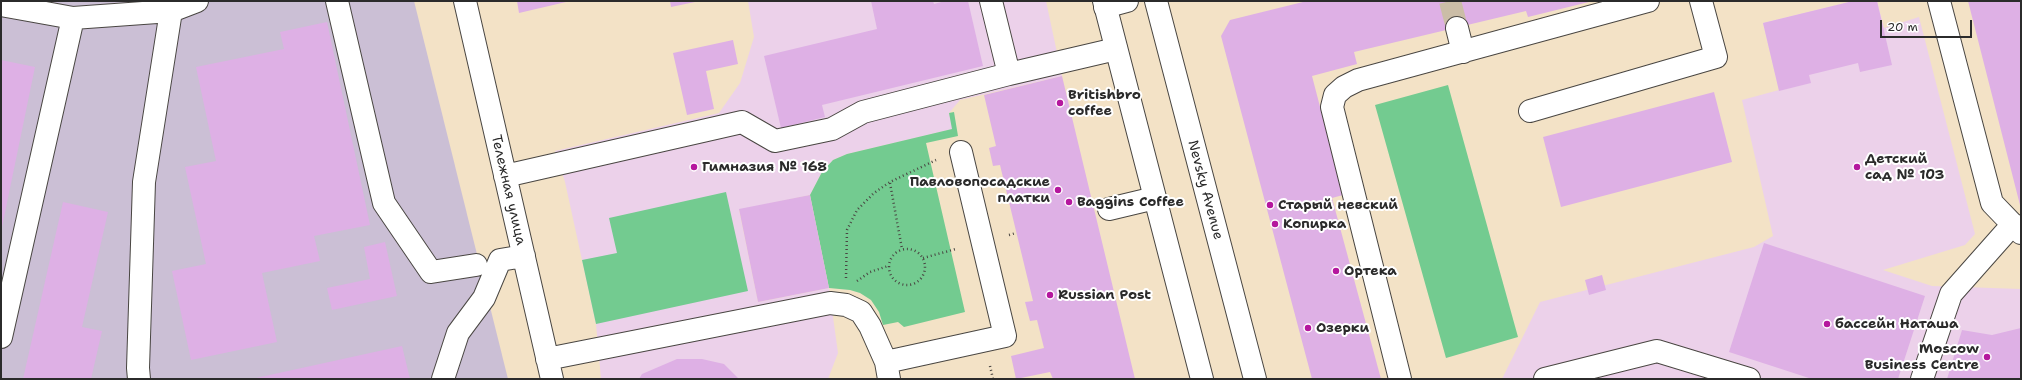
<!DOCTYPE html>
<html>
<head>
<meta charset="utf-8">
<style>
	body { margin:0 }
	#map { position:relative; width:2022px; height:380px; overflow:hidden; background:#f3e2c6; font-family:"Shantell Sans",sans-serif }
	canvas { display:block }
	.frame { position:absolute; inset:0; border:2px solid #2b2b2b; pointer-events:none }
	.scale { position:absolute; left:1880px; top:20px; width:92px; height:18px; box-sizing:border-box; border:2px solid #2b2b2b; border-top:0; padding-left:5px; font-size:12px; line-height:14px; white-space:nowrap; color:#2b2b2b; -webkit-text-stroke:3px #fff; paint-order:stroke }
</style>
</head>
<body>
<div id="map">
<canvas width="2022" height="380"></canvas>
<div class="frame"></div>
<div class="scale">20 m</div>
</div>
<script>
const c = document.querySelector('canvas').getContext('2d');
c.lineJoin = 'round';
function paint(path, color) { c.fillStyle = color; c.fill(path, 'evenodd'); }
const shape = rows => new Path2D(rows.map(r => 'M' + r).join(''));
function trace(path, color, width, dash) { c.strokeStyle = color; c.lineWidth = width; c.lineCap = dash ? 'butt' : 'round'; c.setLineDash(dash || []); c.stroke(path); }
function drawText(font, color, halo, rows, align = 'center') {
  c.font = font + ' "Shantell Sans",sans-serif'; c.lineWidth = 4; c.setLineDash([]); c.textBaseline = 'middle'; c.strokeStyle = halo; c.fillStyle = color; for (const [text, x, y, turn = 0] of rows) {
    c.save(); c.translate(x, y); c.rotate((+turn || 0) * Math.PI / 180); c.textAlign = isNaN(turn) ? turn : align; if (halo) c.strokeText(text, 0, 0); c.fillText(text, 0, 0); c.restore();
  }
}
paint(shape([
	[748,1,1046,1,1062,76,960,100,949,113,953,129,847,154,833,160,822,172,810,195,739,210,758,302,829,288,838,353,828,379,601,379,596,324,565,182,555,151,719,113,740,83,754,37],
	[1854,1,1877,1,1884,28,1919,17,1975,234,1965,245,1883,270,1932,286,2021,289,2021,379,1502,379,1540,302,1754,247,1773,236,1742,100,1779,90,1763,23]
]), '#ecd1ea');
paint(shape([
	[1,1,414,1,508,379,1,379]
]), '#cbbfd5');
paint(shape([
	[1448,85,1518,337,1446,358,1375,105],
	[954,112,958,136,926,143,965,312,904,327,898,322,883,325,879,312,871,300,860,293,850,290,829,288,810,195,822,172,833,160,847,154,952,129,949,113],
	[726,192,748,291,596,324,582,260,617,253,609,218]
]), '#73cb90');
paint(shape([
	[517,1,566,1,566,2,519,13],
	[670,1,695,1,695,2,671,7],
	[871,1,933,1,934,4,945,1,968,1,983,66,822,105,825,117,781,128,764,56,877,29],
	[1307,1,1593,1,1528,17,1526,11,1354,52,1357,64,1312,76,1343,195,1332,198,1381,379,1312,379,1221,36,1230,20],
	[1853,1,1877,1,1892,65,1860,72,1858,63,1809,75,1811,83,1779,91,1763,23],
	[1968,1,2021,1,2021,205,2020,205],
	[327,22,370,225,314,236,320,261,262,273,277,342,191,360,172,271,206,264,185,167,216,161,196,67,284,49,280,32],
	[733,40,738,64,706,71,714,109,687,115,673,53],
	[1,60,35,67,2,227,1,227],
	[1062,76,1095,213,1135,379,1053,379,1050,372,1016,379,1011,356,1044,348,1037,320,1030,321,1025,302,1033,301,1000,165,993,166,989,148,996,146,984,95],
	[1714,92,1732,162,1561,207,1543,137],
	[810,195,829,288,758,302,739,209],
	[63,202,108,212,82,327,102,331,91,379,23,379],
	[385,242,397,296,332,310,327,288,370,279,364,247],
	[1764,243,1925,296,1898,379,1812,379,1729,352],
	[1602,275,1606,290,1589,295,1585,280],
	[2021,328,2021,379,1947,379,1962,330,1992,335],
	[402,346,410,379,256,379,256,378],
	[677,359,702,359,724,364,739,379,639,379,642,374]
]), '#deb0e5');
trace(shape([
	[1450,1,1457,28]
]), '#cbbda7', 22, [22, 11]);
const minor = shape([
	[337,1,384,203,431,272,476,265],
	[465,1,552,379],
	[1939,1,1992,203,2021,233],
	[1,5,73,18,171,11,197,1],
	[1105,7,1127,1],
	[1457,28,1463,52],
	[1009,74,1116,49],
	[1530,111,1716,57,1701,1],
	[505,176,742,122,775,141,832,129,863,112,1009,74,991,1],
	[1109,209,1155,198],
	[1,337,73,18],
	[547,359,830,303,846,305,861,312,870,326,886,362,889,379],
	[886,362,1005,336,961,152],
	[139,379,138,368,144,182,171,11,170,1],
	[443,379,458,333,484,298,500,260,524,256],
	[1400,379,1332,107,1335,95,1344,87,1358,80,1648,1],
	[1545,379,1657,351,1749,379],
	[1922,379,1951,294,2013,224]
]);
const major = shape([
	[1104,1,1202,379],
	[1156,1,1255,379]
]);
trace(minor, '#494642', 24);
trace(major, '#494642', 24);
trace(shape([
	[890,183,902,249],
	[1009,235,1016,233],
	'889 267a18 18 0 1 1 36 0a18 18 0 1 1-36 0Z',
	[923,258,956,249],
	[846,278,847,230,857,210,874,193,890,182,936,160],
	[857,281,870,272,888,266],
	[990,366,993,379]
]), '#494642', 2.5, [1, 3]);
trace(minor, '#fff', 22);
trace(major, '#fff', 22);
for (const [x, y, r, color] of [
	[1060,103,4,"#b5179e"],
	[694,167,4,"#b5179e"],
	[1857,167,4,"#b5179e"],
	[1058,190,4,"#b5179e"],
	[1069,202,4,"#b5179e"],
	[1270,205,4,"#b5179e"],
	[1275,224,4,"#b5179e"],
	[1336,271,4,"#b5179e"],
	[1050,295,4,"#b5179e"],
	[1827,324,4,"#b5179e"],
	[1308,328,4,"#b5179e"],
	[1987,357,4,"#b5179e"]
]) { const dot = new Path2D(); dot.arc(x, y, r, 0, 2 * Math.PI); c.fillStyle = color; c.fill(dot); trace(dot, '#fff', 1.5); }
drawText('bold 14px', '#2b2b2b', '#fff', [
	["Britishbro",1068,95],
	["coffee",1068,111],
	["Детский",1865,159],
	["сад № 103",1865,175],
	["Гимназия № 168",702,167],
	["Павловопосадские",1050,182,"right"],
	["платки",1050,198,"right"],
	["Baggins Coffee",1077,202],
	["Старый невский",1278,205],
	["Копирка",1283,224],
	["Ортека",1344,271],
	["Russian Post",1058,295],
	["бассейн Наташа",1835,324],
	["Озерки",1316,328],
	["Moscow",1979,349,"right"],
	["Business Centre",1979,365,"right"]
], 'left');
drawText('14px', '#2b2b2b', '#fff', [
	["Тележная улица",508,190,77],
	["Nevsky Avenue",1205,190,75]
]);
</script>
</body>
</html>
